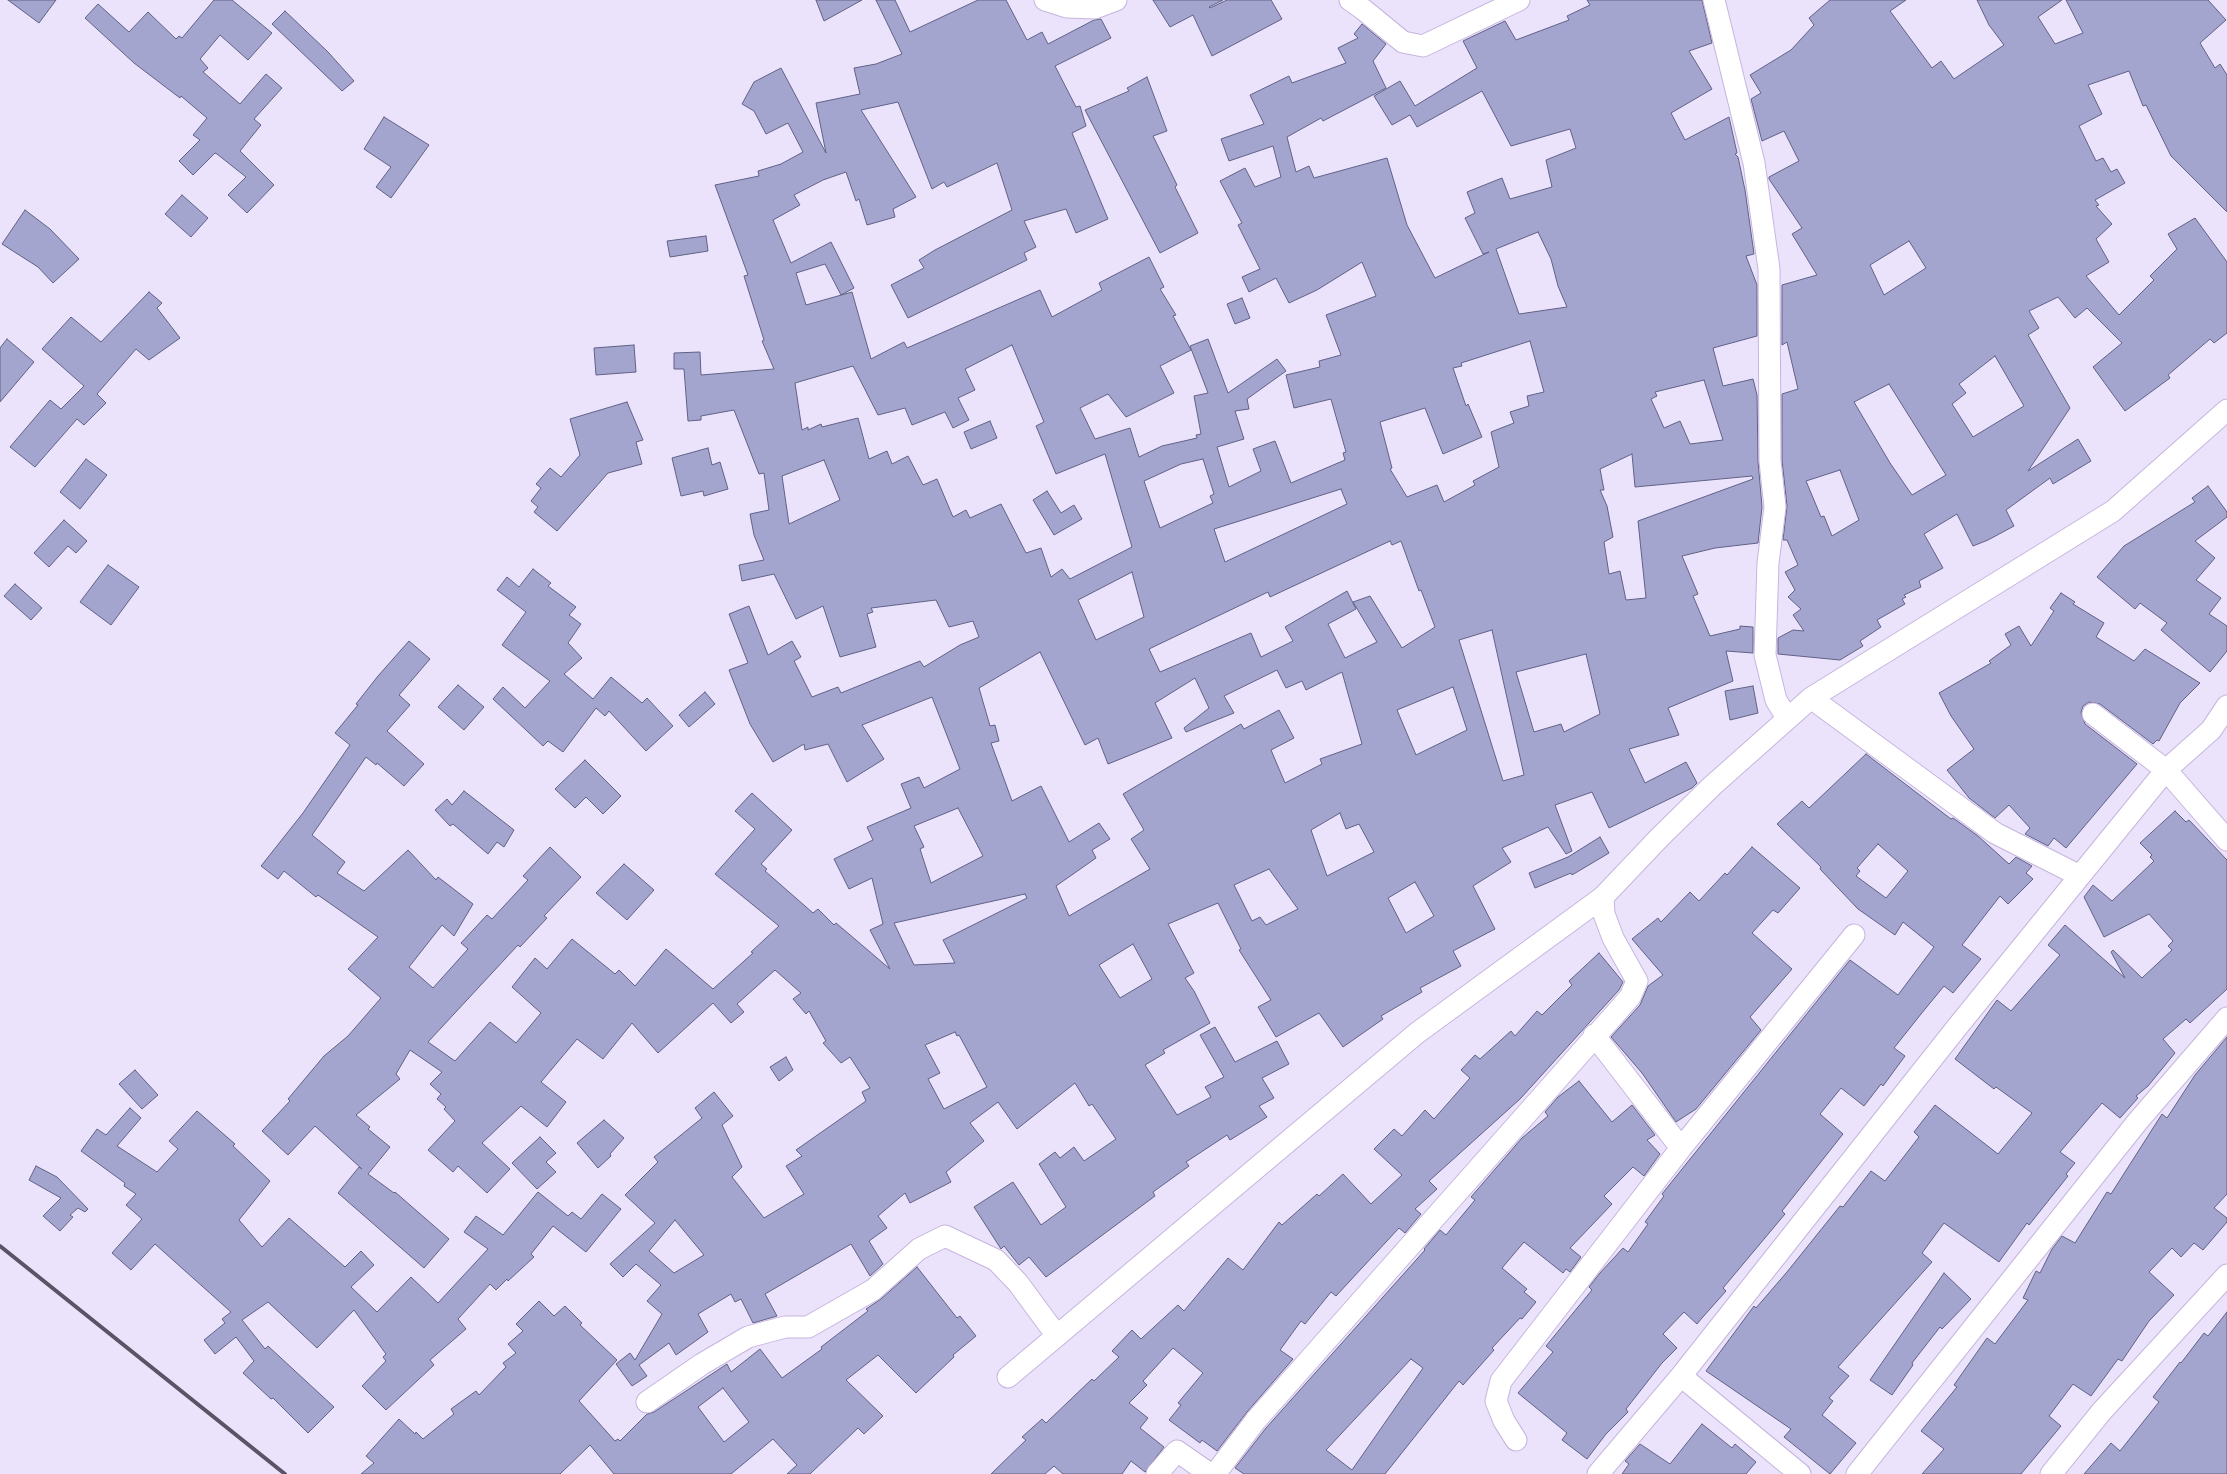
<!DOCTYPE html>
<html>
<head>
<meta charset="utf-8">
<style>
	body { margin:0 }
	canvas { display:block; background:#ebe2fb }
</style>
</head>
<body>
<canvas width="2227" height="1474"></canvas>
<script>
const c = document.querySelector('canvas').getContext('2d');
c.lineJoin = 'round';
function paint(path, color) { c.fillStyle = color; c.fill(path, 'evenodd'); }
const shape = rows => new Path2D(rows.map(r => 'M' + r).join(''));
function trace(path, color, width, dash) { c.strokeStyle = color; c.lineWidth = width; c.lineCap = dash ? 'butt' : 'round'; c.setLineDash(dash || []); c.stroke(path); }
const building = shape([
	[8,0,56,0,39,23,8,0],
	[214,0,232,0,272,33,248,60,220,35,200,59,208,68,203,72,240,104,266,74,282,88,254,119,261,125,240,151,274,185,247,213,228,195,246,177,217,154,215,153,193,175,179,161,200,140,193,135,207,118,181,96,180,98,134,63,85,18,98,4,129,32,148,12,176,39,179,36,182,38,214,0],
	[816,0,862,0,824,21,816,0],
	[876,0,895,0,910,32,978,0,1006,0,1027,40,1042,32,1048,44,1094,20,1101,19,1111,38,1055,66,1076,107,1080,106,1086,126,1072,133,1108,219,1076,233,1066,209,1024,221,1036,247,1024,253,1027,260,908,318,891,285,924,268,919,260,935,250,1012,210,997,163,947,187,944,182,932,189,898,102,861,110,916,197,893,209,895,217,867,225,859,199,856,201,846,172,823,180,794,195,800,205,773,220,791,263,831,242,854,288,841,295,825,264,796,273,806,305,852,292,871,359,904,342,907,348,1040,290,1052,317,1102,290,1099,283,1149,257,1164,287,1160,289,1176,315,1173,316,1191,350,1160,366,1174,393,1126,417,1108,394,1080,408,1095,439,1130,428,1139,457,1162,446,1197,438,1196,435,1201,434,1194,396,1208,393,1190,346,1208,339,1228,393,1277,359,1286,371,1247,399,1249,409,1235,411,1244,439,1217,447,1229,487,1261,471,1253,449,1275,441,1291,483,1345,460,1343,453,1346,452,1331,399,1294,408,1286,375,1320,367,1319,361,1341,355,1326,315,1376,296,1362,262,1317,290,1289,303,1276,278,1249,292,1242,277,1260,269,1238,225,1242,223,1220,181,1245,168,1255,187,1281,177,1273,146,1229,161,1221,139,1264,124,1250,95,1289,76,1292,83,1346,63,1338,48,1358,38,1354,34,1362,24,1386,44,1373,61,1386,88,1323,121,1321,118,1287,137,1296,172,1309,166,1314,178,1387,158,1407,225,1435,278,1489,252,1483,254,1465,218,1475,213,1467,192,1502,178,1510,199,1552,187,1546,160,1576,148,1570,129,1511,146,1482,91,1417,127,1410,115,1392,125,1374,96,1400,81,1415,106,1477,68,1463,41,1505,21,1516,40,1569,20,1567,16,1590,5,1587,0,1702,0,1712,43,1689,51,1712,89,1671,113,1685,140,1729,117,1737,153,1735,154,1738,157,1745,190,1754,254,1746,256,1757,285,1757,336,1713,348,1723,386,1753,379,1757,395,1758,461,1762,507,1758,543,1715,548,1682,556,1698,594,1693,596,1710,636,1740,629,1740,626,1753,627,1753,653,1726,651,1733,681,1668,708,1679,735,1629,749,1645,783,1686,762,1697,783,1692,788,1609,828,1592,792,1555,805,1572,851,1566,854,1548,827,1502,848,1511,862,1473,886,1495,929,1453,951,1461,966,1420,988,1422,992,1381,1016,1383,1019,1343,1047,1319,1013,1276,1037,1258,1007,1271,1000,1239,950,1241,949,1218,903,1168,924,1194,973,1185,978,1194,991,1210,1023,1163,1050,1165,1053,1145,1065,1177,1115,1211,1097,1205,1087,1224,1077,1200,1035,1215,1027,1235,1062,1277,1041,1289,1064,1262,1078,1274,1098,1259,1106,1267,1117,1230,1140,1227,1135,1186,1162,1189,1166,1153,1192,1155,1196,1046,1277,1029,1257,1019,1265,1004,1246,1001,1249,974,1207,1013,1182,1041,1225,1066,1207,1039,1164,1055,1152,1060,1158,1074,1147,1084,1161,1116,1139,1092,1104,1089,1106,1075,1083,1017,1129,998,1102,970,1123,984,1141,946,1172,951,1182,910,1203,905,1193,878,1216,887,1228,869,1241,883,1264,870,1276,851,1244,765,1294,777,1316,753,1323,741,1299,735,1302,731,1294,698,1314,708,1332,676,1355,669,1343,639,1365,647,1376,632,1386,616,1364,630,1353,635,1360,662,1314,647,1301,661,1285,636,1264,623,1277,610,1264,655,1223,625,1195,658,1162,654,1157,702,1118,695,1108,714,1092,733,1116,722,1125,742,1167,732,1177,764,1218,804,1194,786,1166,802,1156,796,1150,866,1101,862,1092,870,1088,850,1057,841,1063,823,1043,826,1041,809,1011,806,1014,793,999,801,993,775,970,737,1004,744,1012,731,1023,713,1003,658,1053,632,1023,603,1059,577,1039,541,1082,566,1102,547,1127,521,1106,482,1143,510,1169,487,1193,458,1166,453,1172,428,1150,455,1121,444,1109,446,1107,437,1099,441,1094,430,1084,442,1072,410,1050,396,1074,400,1079,356,1115,370,1127,368,1129,390,1147,368,1174,394,1193,395,1192,449,1239,424,1268,338,1193,359,1167,362,1169,315,1126,288,1155,262,1131,290,1101,288,1099,324,1056,348,1036,381,998,348,969,378,937,318,895,316,897,284,871,278,879,261,866,303,813,350,745,335,733,358,705,356,704,378,676,409,641,430,659,399,695,410,705,387,731,424,764,404,786,377,763,376,765,366,757,312,835,345,862,337,873,364,891,408,850,436,880,438,877,473,904,454,936,442,925,409,967,433,988,468,949,461,943,487,915,492,919,528,880,523,876,550,847,581,877,544,916,547,918,520,947,518,945,428,1042,455,1061,490,1022,516,1043,541,1013,512,987,535,958,547,969,572,939,615,974,619,970,635,986,666,949,713,989,753,953,751,952,779,926,715,874,755,829,735,811,752,793,792,830,761,864,767,869,765,871,813,913,818,909,834,925,836,923,890,969,870,930,883,924,872,878,849,889,834,859,873,840,867,827,911,808,901,784,919,777,924,788,960,769,932,697,862,725,884,759,847,782,828,744,805,750,804,744,773,762,750,724,729,670,748,663,729,614,749,606,768,655,792,641,801,657,794,661,812,697,838,687,841,693,920,661,924,667,960,645,979,637,973,621,949,627,936,600,871,608,873,612,867,614,876,647,840,657,823,606,796,619,774,574,742,581,739,565,764,560,754,535,750,514,769,510,764,473,759,474,734,410,701,416,701,420,688,421,684,369,674,369,674,353,700,352,701,375,774,369,762,341,764,340,744,276,748,275,715,185,759,176,758,171,781,164,803,152,788,123,766,134,754,111,742,104,754,82,781,68,826,153,816,103,860,94,854,68,876,64,902,54,876,0],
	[1538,232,1551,259,1558,286,1567,307,1519,314,1496,249,1538,232],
	[1530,341,1544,392,1527,396,1529,406,1510,412,1514,423,1491,432,1499,467,1473,481,1475,485,1444,502,1437,485,1407,497,1390,469,1392,468,1380,422,1425,408,1443,454,1482,437,1468,404,1466,406,1453,368,1462,366,1461,363,1530,341],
	[1012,345,1044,422,1036,426,1056,474,1105,454,1132,547,1070,579,1062,569,1051,577,1041,548,1026,553,1001,504,970,518,966,510,953,517,937,479,923,485,908,456,892,464,887,451,869,459,858,418,822,427,821,424,808,430,808,427,802,430,795,383,853,366,878,415,905,408,912,425,945,412,953,428,969,420,958,398,975,390,965,369,1012,345],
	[1704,380,1723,440,1690,444,1680,421,1664,428,1651,399,1657,396,1655,392,1704,380],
	[1632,454,1635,487,1752,476,1753,479,1638,521,1646,598,1626,600,1620,571,1609,574,1604,542,1613,537,1607,506,1600,490,1604,490,1600,469,1632,454],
	[1203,459,1214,494,1210,496,1213,503,1160,528,1144,481,1181,464,1203,459],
	[824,460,840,500,789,524,782,476,824,460],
	[1341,489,1347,504,1225,562,1214,529,1341,489],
	[1390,541,1392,545,1401,541,1419,591,1421,590,1435,627,1402,648,1370,596,1353,602,1377,642,1345,658,1328,624,1356,609,1347,591,1285,627,1293,641,1261,657,1251,633,1160,672,1149,649,1268,592,1270,597,1390,541],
	[1132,572,1144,617,1096,640,1078,600,1132,572],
	[1492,630,1524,775,1503,781,1459,640,1492,630],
	[1040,652,1085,745,1098,738,1108,764,1172,738,1155,703,1195,678,1209,708,1184,728,1186,732,1234,713,1224,696,1277,670,1286,688,1302,681,1306,690,1342,672,1362,744,1320,759,1322,764,1285,783,1271,750,1294,738,1279,710,1244,729,1241,724,1123,794,1144,830,1131,839,1150,869,1069,916,1056,886,1096,858,1092,850,1110,839,1099,823,1069,842,1041,786,1012,801,991,743,999,741,995,725,990,726,979,688,1040,652],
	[1586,654,1600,714,1564,732,1561,724,1534,732,1516,672,1586,654],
	[1453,687,1467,730,1416,755,1397,710,1453,687],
	[958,808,983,856,931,883,920,849,924,847,914,826,958,808],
	[1340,813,1346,829,1359,824,1374,852,1327,876,1311,830,1340,813],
	[1269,869,1298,909,1266,925,1260,917,1252,921,1234,885,1269,869],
	[1415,882,1434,916,1406,933,1388,898,1415,882],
	[1025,894,1027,898,943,940,955,963,914,965,894,923,1025,894],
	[1133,944,1152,979,1120,998,1099,965,1133,944],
	[955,1032,957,1036,959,1035,987,1087,944,1109,928,1079,940,1073,925,1045,955,1032],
	[675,1220,704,1255,674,1273,649,1251,675,1220],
	[1153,0,1223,0,1209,7,1210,8,1227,0,1271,0,1282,19,1212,56,1193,15,1170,27,1153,0],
	[1830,0,1906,0,1890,11,1932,68,1941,61,1954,79,2004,45,1989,25,1977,0,2062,0,2038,17,2055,44,2083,33,2066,0,2208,0,2226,20,2200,43,2215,68,2220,64,2227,75,2227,212,2171,156,2146,105,2143,106,2129,71,2088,85,2102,114,2079,126,2096,161,2103,158,2111,172,2117,169,2125,183,2095,200,2099,205,2096,206,2112,224,2096,239,2109,262,2086,276,2119,315,2154,280,2150,276,2177,249,2168,234,2195,218,2227,262,2227,333,2214,343,2210,339,2168,375,2170,378,2125,411,2093,367,2122,343,2087,308,2075,318,2058,297,2029,311,2039,328,2028,335,2070,408,2028,471,2078,439,2091,461,2053,484,2050,478,2006,510,2014,526,1988,540,1973,546,1957,514,1924,534,1943,568,1919,581,1921,587,1904,595,1906,597,1902,599,1905,604,1877,620,1881,627,1860,641,1863,646,1840,660,1778,654,1778,638,1793,630,1804,631,1793,615,1801,609,1788,597,1795,590,1785,572,1798,565,1787,540,1783,540,1787,506,1782,460,1782,394,1798,389,1787,342,1782,345,1782,285,1817,275,1792,234,1802,228,1769,179,1769,177,1799,161,1784,131,1762,141,1751,99,1761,93,1750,75,1791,50,1814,25,1809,18,1830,0],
	[1909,241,1926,268,1884,295,1870,265,1909,241],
	[1995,356,2024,406,1973,437,1952,404,1966,393,1959,384,1995,356],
	[1889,384,1946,475,1912,495,1890,463,1854,402,1889,384],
	[1840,470,1859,520,1832,536,1824,516,1821,517,1806,481,1840,470],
	[285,11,328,52,354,81,342,91,272,24,285,11],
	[1147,77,1167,131,1153,136,1177,185,1175,187,1198,233,1160,253,1085,110,1129,91,1127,88,1147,77],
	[384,117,429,145,391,198,376,187,391,167,364,149,384,117],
	[182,195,208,218,191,237,165,214,182,195],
	[25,210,50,229,79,259,53,283,38,267,2,244,25,210],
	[706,236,708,251,670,257,667,241,706,236],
	[149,292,162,303,157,308,180,338,149,360,136,349,97,394,106,403,84,425,77,419,35,467,10,447,50,400,61,409,84,386,42,349,71,317,101,342,149,292],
	[1242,298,1250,318,1235,324,1227,304,1242,298],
	[7,339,34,362,0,402,0,348,7,339],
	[634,345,636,372,596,375,594,348,634,345],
	[627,402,643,440,636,442,642,464,608,473,557,531,534,512,538,507,531,501,541,488,536,484,550,468,561,477,580,455,570,419,627,402],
	[990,421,997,438,971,449,964,432,990,421],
	[708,448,712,465,720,462,728,489,704,496,703,491,681,496,672,458,708,448],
	[86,459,107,475,80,509,60,492,86,459],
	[2208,486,2227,512,2227,517,2195,541,2215,558,2196,580,2221,598,2209,614,2227,626,2227,651,2210,672,2161,630,2167,623,2140,603,2135,609,2097,577,2124,546,2195,502,2192,498,2208,486],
	[1047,491,1061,513,1074,505,1082,519,1054,535,1033,500,1047,491],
	[64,520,87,541,76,553,68,546,49,567,34,553,64,520],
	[108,565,139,587,111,625,80,602,108,565],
	[533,569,551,583,548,586,576,607,569,615,581,624,568,643,582,658,564,674,593,699,611,677,642,703,647,698,673,726,646,751,609,711,605,716,596,708,563,752,548,741,543,746,493,699,503,687,525,708,550,681,502,645,526,612,497,590,507,577,519,587,533,569],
	[15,584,42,608,31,620,4,596,15,584],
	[2061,593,2075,602,2073,604,2104,623,2096,637,2134,661,2145,649,2200,683,2180,703,2159,741,2157,740,2153,744,2100,704,2089,702,2083,706,2081,713,2085,724,2137,764,2066,848,2054,838,2048,846,2025,834,2030,828,2009,805,1995,818,1969,798,1947,770,1974,749,1951,716,1939,693,1991,663,1989,661,2011,645,2005,634,2019,626,2031,646,2054,611,2050,608,2061,593],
	[458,685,484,707,464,730,438,707,458,685],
	[1753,686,1758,713,1730,720,1725,691,1753,686],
	[705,692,715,704,689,727,679,715,705,692],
	[1866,754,1951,819,1953,818,1978,836,2009,864,2016,857,2032,866,2026,873,2033,879,2008,904,2000,896,1962,945,1981,959,1953,993,1944,986,1921,1014,1894,1048,1905,1056,1883,1086,1881,1084,1864,1106,1841,1088,1820,1114,1843,1134,1782,1211,1785,1214,1723,1288,1726,1291,1702,1318,1697,1324,1684,1312,1663,1334,1677,1348,1662,1363,1626,1409,1628,1412,1606,1434,1587,1459,1562,1440,1567,1433,1518,1393,1553,1352,1546,1346,1592,1290,1589,1287,1600,1273,1623,1248,1628,1252,1648,1224,1645,1222,1664,1196,1662,1194,1850,960,1898,995,1934,947,1903,922,1895,935,1858,909,1820,869,1821,867,1777,824,1802,801,1809,808,1866,754],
	[1878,844,1908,871,1886,898,1856,876,1860,871,1857,868,1878,844],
	[585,760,621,796,603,814,586,797,575,808,555,789,585,760],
	[464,791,514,830,504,847,497,842,488,854,453,824,450,826,435,810,447,799,452,805,464,791],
	[2175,811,2186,822,2189,820,2227,860,2227,989,2190,1023,2186,1019,2163,1039,2175,1053,2148,1086,2136,1096,2138,1098,2120,1118,2102,1103,2060,1152,2075,1163,2066,1174,2068,1176,2029,1225,2027,1223,1999,1262,1944,1223,1922,1253,1932,1262,1838,1367,1849,1376,1829,1398,1833,1401,1822,1415,1856,1443,1830,1474,1784,1437,1791,1429,1706,1371,1754,1306,1756,1308,1787,1272,1840,1206,1843,1207,1871,1171,1885,1181,1919,1137,1914,1132,1935,1105,1998,1154,2032,1113,1996,1087,1994,1089,1955,1059,1997,1000,2011,1011,2060,955,2048,945,2065,925,2125,978,2111,952,2113,950,2142,978,2172,950,2168,946,2173,941,2149,914,2104,937,2084,897,2093,885,2112,901,2154,861,2150,857,2152,855,2140,843,2175,811],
	[1600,837,1609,853,1572,875,1571,873,1535,888,1529,873,1568,857,1600,837],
	[1752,847,1800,888,1778,913,1773,910,1752,933,1792,969,1750,1017,1761,1030,1696,1109,1676,1122,1642,1073,1611,1037,1640,1005,1648,986,1663,975,1632,939,1658,918,1661,922,1690,892,1699,901,1725,873,1727,875,1752,847],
	[624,864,654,890,627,920,596,893,624,864],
	[1599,953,1623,982,1619,990,1520,1099,1429,1181,1437,1189,1415,1209,1421,1214,1405,1233,1399,1228,1336,1296,1331,1292,1305,1324,1301,1321,1280,1350,1293,1359,1247,1412,1217,1451,1202,1440,1200,1443,1169,1420,1181,1405,1178,1403,1203,1373,1173,1348,1143,1381,1147,1385,1129,1403,1148,1418,1140,1428,1164,1447,1145,1472,1131,1461,1122,1474,1063,1474,1054,1466,1045,1474,991,1474,1026,1440,1022,1437,1042,1419,1046,1423,1092,1379,1094,1381,1119,1357,1112,1351,1132,1330,1141,1339,1178,1305,1184,1311,1228,1258,1243,1270,1279,1222,1282,1225,1317,1194,1319,1196,1343,1174,1371,1204,1402,1175,1374,1149,1394,1129,1402,1136,1425,1110,1434,1119,1470,1078,1461,1070,1475,1055,1480,1059,1511,1031,1515,1036,1537,1011,1542,1015,1572,985,1569,981,1599,953],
	[2227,1037,2227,1194,2214,1208,2227,1218,2227,1222,2203,1250,2194,1243,2181,1257,2172,1248,2149,1272,2174,1295,2149,1321,2122,1361,2118,1359,2091,1396,2073,1384,2049,1416,2061,1426,2021,1474,1922,1474,1944,1449,1921,1431,1957,1387,1954,1385,1987,1338,1995,1344,2028,1300,2023,1298,2036,1271,2040,1273,2052,1249,2062,1236,2075,1243,2107,1192,2111,1194,2162,1114,2167,1118,2195,1075,2227,1037],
	[786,1057,793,1070,779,1081,770,1067,786,1057],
	[135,1070,158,1095,142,1109,119,1084,135,1070],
	[1579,1081,1612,1122,1632,1105,1655,1135,1647,1140,1660,1154,1644,1176,1633,1167,1604,1196,1612,1204,1570,1248,1581,1257,1570,1272,1566,1269,1563,1273,1524,1242,1502,1268,1527,1289,1524,1292,1536,1302,1522,1319,1520,1318,1492,1348,1494,1350,1463,1385,1459,1381,1385,1474,1244,1474,1235,1468,1266,1428,1425,1250,1424,1249,1440,1230,1446,1235,1475,1200,1471,1197,1522,1138,1548,1116,1545,1112,1558,1097,1579,1081],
	[1411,1359,1423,1368,1352,1470,1326,1450,1411,1359],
	[130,1108,141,1118,117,1146,157,1172,178,1149,169,1141,197,1111,235,1144,233,1146,270,1181,239,1220,262,1247,289,1218,345,1267,361,1251,374,1265,351,1287,377,1312,411,1277,438,1303,488,1249,464,1232,476,1216,503,1235,538,1192,568,1216,572,1212,581,1219,602,1194,621,1209,586,1252,553,1226,531,1254,534,1257,508,1281,507,1279,496,1290,490,1284,458,1319,466,1329,430,1360,434,1365,386,1410,362,1386,386,1361,383,1357,386,1354,354,1310,317,1348,268,1302,242,1320,265,1349,268,1346,334,1407,308,1433,273,1398,271,1399,243,1373,254,1361,236,1337,215,1354,204,1340,225,1323,222,1319,231,1312,155,1244,131,1270,112,1253,142,1219,126,1205,136,1194,124,1186,125,1183,81,1151,97,1129,106,1135,130,1108],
	[604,1120,624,1138,610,1154,611,1156,598,1168,577,1143,604,1120],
	[540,1137,556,1153,546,1162,556,1172,537,1189,512,1163,540,1137],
	[36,1166,57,1177,88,1209,85,1212,78,1208,70,1215,73,1217,60,1231,43,1216,61,1198,29,1180,36,1166],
	[917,1267,957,1318,960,1316,976,1336,953,1355,954,1357,916,1393,878,1355,846,1380,883,1416,864,1434,858,1428,810,1474,787,1474,797,1465,773,1439,731,1474,614,1474,590,1445,560,1474,361,1474,374,1463,366,1456,399,1419,415,1434,416,1432,423,1439,454,1414,451,1409,476,1391,479,1395,506,1367,503,1363,516,1353,508,1344,523,1331,516,1324,539,1301,554,1316,565,1306,582,1323,580,1325,617,1360,579,1401,615,1441,618,1439,620,1441,647,1414,654,1412,727,1364,731,1372,760,1349,782,1378,822,1349,821,1347,868,1311,866,1309,881,1299,917,1267],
	[723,1388,749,1422,724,1442,698,1407,723,1388],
	[1944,1273,1971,1299,1942,1329,1940,1327,1912,1363,1913,1365,1892,1395,1870,1380,1944,1273],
	[2227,1312,2227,1474,2084,1474,2111,1443,2120,1451,2159,1402,2153,1397,2180,1362,2181,1363,2204,1333,2208,1336,2227,1312],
	[1702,1424,1732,1448,1735,1444,1756,1462,1746,1474,1622,1474,1629,1464,1625,1461,1640,1444,1670,1464,1702,1424]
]);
paint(building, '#a4a5ce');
trace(building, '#616187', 1);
const minor = shape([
	[1045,0,1067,7,1095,8,1116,0],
	[1350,0,1364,10,1403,42,1423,46,1519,0],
	[1714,0,1754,163,1769,269,1770,461,1775,507,1768,563,1765,655,1776,700,1787,718],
	[1811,698,1995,833,2080,876],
	[2093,714,2166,770,2227,840],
	[1594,1035,1681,1148],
	[1681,1376,1800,1474],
	[1008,1377,1417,1033,1603,897,1660,837,1712,786,1811,698,2113,511,2227,410],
	[647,1402,702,1364,748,1337,785,1327,808,1327,873,1290,919,1249,945,1236,996,1260,1018,1283,1057,1336],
	[1516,1440,1504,1421,1496,1401,1501,1381,1681,1148,1854,935],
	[1157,1474,1177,1451,1210,1474],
	[1215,1474,1256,1420,1630,997,1637,981,1613,938,1604,914,1603,897],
	[1598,1474,1681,1376,1958,1026,2166,770,2211,730,2227,706],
	[1857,1474,2138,1121,2227,1018],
	[2051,1474,2102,1411,2227,1275]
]);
trace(minor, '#c6b5de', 23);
trace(minor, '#fff', 21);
trace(shape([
	[0,1246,285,1474]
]), '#5b5466', 4);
</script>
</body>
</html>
